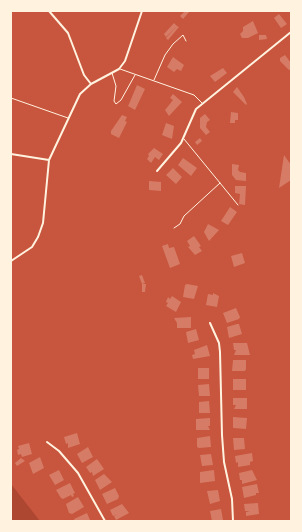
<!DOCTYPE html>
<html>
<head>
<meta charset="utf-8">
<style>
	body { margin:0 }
	#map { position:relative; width:302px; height:532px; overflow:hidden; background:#c8553d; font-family:Spectral,serif }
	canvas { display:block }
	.frame { position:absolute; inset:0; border:12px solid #fff3e0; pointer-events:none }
</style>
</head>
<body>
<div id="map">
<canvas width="302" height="532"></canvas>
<div class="frame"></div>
</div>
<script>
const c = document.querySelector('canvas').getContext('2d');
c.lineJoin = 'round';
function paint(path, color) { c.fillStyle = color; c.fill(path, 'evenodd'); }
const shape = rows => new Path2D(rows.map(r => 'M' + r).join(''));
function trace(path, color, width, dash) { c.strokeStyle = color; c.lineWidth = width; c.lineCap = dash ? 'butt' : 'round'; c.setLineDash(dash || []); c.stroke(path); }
paint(shape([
	[11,484,40,521,11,521]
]), '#ae4732');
paint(shape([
	[185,11,190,11,183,19,180,16],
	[279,14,287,24,281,28,274,18],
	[253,21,258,33,248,38,242,38,240,34,243,31,243,27],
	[174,23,177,26,166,37,164,34],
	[177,26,179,27,168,40,166,38],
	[259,35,266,35,267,39,259,40],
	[285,55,291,63,291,69,289,70,280,61,280,58],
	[173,57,184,65,181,71,177,69,174,72,167,67],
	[223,68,227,73,215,82,210,76],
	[137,85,145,89,135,110,128,106,129,104],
	[237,87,244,97,247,104,246,105,233,92],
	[173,94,182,102,169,116,165,110,173,100,170,98],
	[231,112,238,113,238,120,235,120,235,123,230,123],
	[205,114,210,120,207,122,206,127,210,132,206,135,200,128,200,118],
	[122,115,127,117,125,121,127,122,119,138,111,134,111,131],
	[166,123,174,126,172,139,162,135],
	[200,138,202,141,197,145,195,142],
	[154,148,163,154,159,160,155,157,151,163,147,159,149,156,148,154],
	[284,155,291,165,291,180,279,188],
	[183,158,197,168,191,176,178,165],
	[232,164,239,165,238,170,240,172,246,173,246,181,236,180,232,175],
	[173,168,182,177,176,184,166,175],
	[149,181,161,182,161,191,149,190],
	[235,186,246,186,245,205,239,204,240,194,235,193],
	[230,207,237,212,228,225,221,221],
	[208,224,219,230,209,241,204,232],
	[194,236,201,246,199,247,202,251,195,255,188,247,190,246,187,241],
	[168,244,169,248,174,247,180,264,170,268,162,246],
	[242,253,245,263,234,267,231,256],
	[142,275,145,283,142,284,139,276],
	[142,284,146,284,145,292,142,292],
	[187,284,198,286,194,299,183,297,185,285],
	[213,293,219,296,217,307,206,305,208,294,213,295],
	[172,296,181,302,176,312,166,306,168,303,166,302,168,297,170,299],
	[236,308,240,317,239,319,227,323,223,313],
	[191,317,191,328,177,328,177,323,174,318],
	[237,324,239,324,242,334,229,338,227,327],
	[196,329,199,340,188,343,186,332],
	[233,343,247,343,250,355,234,355,236,350,234,350],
	[207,345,210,356,193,359,192,355,195,354,194,350],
	[233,360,246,360,246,369,245,371,232,371],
	[198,368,209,368,209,379,198,379],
	[233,379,246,379,246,390,233,390],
	[209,384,210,396,199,396,198,385],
	[233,398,247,398,247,409,234,409,236,405,233,405],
	[209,401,210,413,199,413,199,402],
	[233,417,247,418,246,429,233,428],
	[210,418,210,426,208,426,210,430,196,430,196,419],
	[77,433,80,444,68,448,68,443,66,444,64,437],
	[210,436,211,447,199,448,197,447,197,438],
	[233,438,244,438,245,449,234,450],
	[29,443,32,454,22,457,21,454,18,455,17,450,19,449,18,446],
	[88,447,93,457,82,463,77,454],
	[252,453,253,461,250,462,250,465,238,467,238,462,236,463,235,456],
	[211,454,213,465,202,466,200,455],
	[40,457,44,468,33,474,29,463],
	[21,458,25,461,17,466,15,463],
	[97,459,104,469,93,476,92,472,90,473,86,467],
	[59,470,64,480,55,485,49,475],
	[214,470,215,481,200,483,200,472],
	[252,470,257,480,242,484,242,480,240,480,239,473],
	[104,474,112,482,100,490,95,480],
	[70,483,75,493,73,494,74,496,72,497,71,495,63,499,61,498,56,490],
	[257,484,259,493,256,493,256,495,244,498,242,487],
	[115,488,119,496,118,499,107,504,102,494],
	[218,490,220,501,210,504,207,491],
	[78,497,84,507,72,514,69,513,66,504],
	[258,503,259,514,246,516,246,512,250,511,245,511,244,504],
	[122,504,129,513,116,520,114,516,118,514,113,516,110,510],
	[221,509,223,520,212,521,210,511],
	[87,513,90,520,75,521,74,519]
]), '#d67c66');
trace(shape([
	[120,69,194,95,202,103],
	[112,73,116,86,114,101,116,104,121,100,135,75],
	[154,80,165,55,173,44,183,35,186,41],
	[11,98,68,118],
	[184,139,238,205],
	[174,228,180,224,184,216,220,183]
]), '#fff3e0', 1);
trace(shape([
	[49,11,68,33,84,75,91,84],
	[11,154,49,160],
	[157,171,181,143,196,109,291,32],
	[11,261,32,247,38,237,43,223,49,160,80,94,91,84,119,69,125,61,142,11],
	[210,323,219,343,220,352,222,435,224,462,232,499,233,521],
	[47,442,59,451,78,473,105,521]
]), '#fff3e0', 2);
</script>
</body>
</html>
